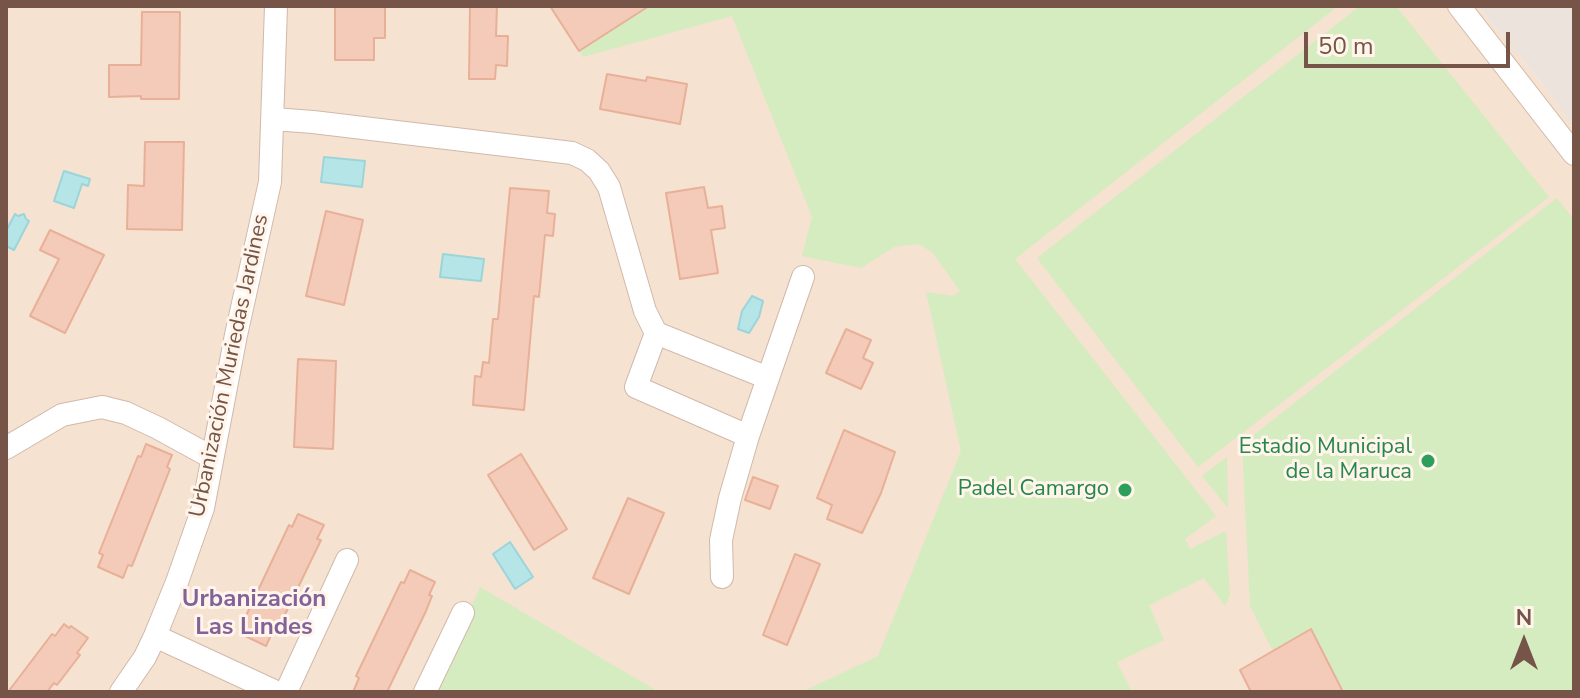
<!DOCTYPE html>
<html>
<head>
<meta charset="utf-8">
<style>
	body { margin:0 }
	#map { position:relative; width:1580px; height:698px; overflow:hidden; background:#fdf1e2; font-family:"Nunito Sans",sans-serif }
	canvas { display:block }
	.frame { position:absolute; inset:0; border:8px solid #765447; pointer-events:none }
	.north { position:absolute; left:1484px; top:602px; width:80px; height:80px; -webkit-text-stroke:6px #fff5ea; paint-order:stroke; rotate:0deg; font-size:22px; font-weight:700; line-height:32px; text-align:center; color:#765447 }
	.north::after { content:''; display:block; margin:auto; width:28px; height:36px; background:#765447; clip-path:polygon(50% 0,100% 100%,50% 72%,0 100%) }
	.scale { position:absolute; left:1304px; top:32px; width:206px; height:36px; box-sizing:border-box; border:4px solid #765447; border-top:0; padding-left:10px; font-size:24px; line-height:28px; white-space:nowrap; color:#765447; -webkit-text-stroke:6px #fff5ea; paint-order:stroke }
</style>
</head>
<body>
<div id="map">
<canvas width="1580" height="698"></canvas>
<div class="frame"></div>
<div class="north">N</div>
<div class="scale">50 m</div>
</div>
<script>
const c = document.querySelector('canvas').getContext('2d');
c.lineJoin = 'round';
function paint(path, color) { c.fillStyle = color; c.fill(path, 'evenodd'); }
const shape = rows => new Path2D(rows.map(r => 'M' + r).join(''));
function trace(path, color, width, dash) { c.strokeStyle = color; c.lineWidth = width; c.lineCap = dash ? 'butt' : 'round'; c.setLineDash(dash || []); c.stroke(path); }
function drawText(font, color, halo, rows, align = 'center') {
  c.font = font + ' "Nunito Sans",sans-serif'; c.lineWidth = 6; c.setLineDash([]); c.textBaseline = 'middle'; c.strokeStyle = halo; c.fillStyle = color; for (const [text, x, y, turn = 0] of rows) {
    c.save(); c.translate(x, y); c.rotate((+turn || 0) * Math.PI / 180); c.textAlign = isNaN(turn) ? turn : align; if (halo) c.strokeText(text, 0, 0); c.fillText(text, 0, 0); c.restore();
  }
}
paint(shape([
	[6,6,1478,6,1546,88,1574,129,1574,692,6,692]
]), '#f5e2d0');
paint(shape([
	[1478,6,1574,6,1574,129,1546,88]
]), '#ece3dd');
paint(shape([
	[648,6,1338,6,1015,259,1216,516,1185,539,1190,549,1226,531,1230,595,1225,606,1204,578,1149,605,1164,640,1117,662,1132,692,785,692,804,691,878,656,961,451,926,292,953,296,960,291,933,253,919,244,894,247,861,268,802,256,812,217,732,16,583,57,579,51],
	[1360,6,1396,6,1549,197,1198,467,1037,258],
	[1557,198,1574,220,1574,692,1251,692,1240,670,1273,651,1250,606,1242,444],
	[1227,457,1228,508,1202,476],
	[480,587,659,692,433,692]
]), '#d5ecc0');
const water = shape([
	[324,157,365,161,362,187,321,182,324,157],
	[64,171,90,179,88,186,82,184,74,208,54,201,64,171],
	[15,214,18,216,24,214,26,219,29,221,14,250,6,246,6,231,15,214],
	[443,254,484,259,481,281,440,277,443,254],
	[752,296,763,301,759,317,749,333,738,329,742,311,752,296],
	[510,542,533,577,515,589,493,554,510,542]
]);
paint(water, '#b6e5e8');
trace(water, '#9bd5da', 2);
const building = shape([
	[335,6,385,6,385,38,374,38,374,60,335,60,335,6],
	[470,6,497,6,496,36,508,36,507,66,496,65,495,79,469,79,470,6],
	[550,6,649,6,579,51,550,6],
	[142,12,180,12,179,99,141,99,141,96,109,97,109,65,141,65,142,12],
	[607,74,646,81,647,77,687,84,680,124,600,109,607,74],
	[145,142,184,142,182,230,127,229,128,185,144,186,145,142],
	[704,187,708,208,722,206,725,228,711,230,718,273,680,279,666,193,704,187],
	[510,188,549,191,547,213,555,214,553,236,545,235,539,297,534,296,524,410,473,405,475,376,481,377,483,362,489,363,493,319,498,319,510,188],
	[326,211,363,220,344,305,306,296,326,211],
	[50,230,104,255,65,333,30,316,59,259,40,250,50,230],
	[846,329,871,340,863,358,873,363,861,389,826,373,846,329],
	[298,359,336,361,333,449,294,447,298,359],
	[844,430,895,452,881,493,862,533,827,519,832,505,817,498,844,430],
	[146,444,172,455,167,467,170,469,132,566,128,565,123,578,98,567,103,555,99,553,138,456,141,457,146,444],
	[521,454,567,529,534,550,488,475,521,454],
	[753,477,778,486,770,509,745,500,753,477],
	[628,498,664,513,629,594,593,578,628,498],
	[298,514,324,525,317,539,321,540,275,635,272,633,266,646,241,634,247,621,244,620,289,525,292,527,298,514],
	[795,554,820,564,787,645,763,635,795,554],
	[410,570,435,582,429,595,432,596,426,611,387,692,353,692,359,678,356,676,401,582,404,583,410,570],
	[64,624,69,628,71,626,88,638,77,653,80,655,57,685,54,683,47,692,8,692,52,634,55,636,64,624],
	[1311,629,1343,692,1251,692,1240,670,1311,629]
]);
paint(building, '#f4cbb8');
trace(building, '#e8b098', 2);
const minor = shape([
	[1459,6,1574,154],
	[273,119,313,122,572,153,587,160,599,171,609,187,645,311,656,333,636,387,748,436,768,378,656,333],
	[768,378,803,277],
	[6,448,62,415,102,407,126,413,158,428,211,457],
	[722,577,721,540,730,498,748,436],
	[155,636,276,692],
	[121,692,145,657,155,636,177,582,203,508,236,335,270,182,276,6],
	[286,692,347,560],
	[425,692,463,613]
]);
trace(minor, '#d1b9ab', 24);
trace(minor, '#fff', 22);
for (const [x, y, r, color] of [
	[1428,461,8,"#2e9e5b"],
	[1125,490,8,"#2e9e5b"]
]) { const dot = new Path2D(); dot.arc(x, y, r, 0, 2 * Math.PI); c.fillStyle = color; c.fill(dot); trace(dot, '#fff5ea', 3); }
drawText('22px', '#765447', '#fff5ea', [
	["Urbanización Muriedas Jardines",230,366,-78]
]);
drawText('22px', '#27864d', '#fff5ea', [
	["Estadio Municipal",1412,448],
	["de la Maruca",1412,473],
	["Padel Camargo",1109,490]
], 'right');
drawText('bold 24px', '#83629a', '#fff5ea', [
	["Urbanización",254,600],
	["Las Lindes",254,628]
]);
</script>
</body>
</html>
